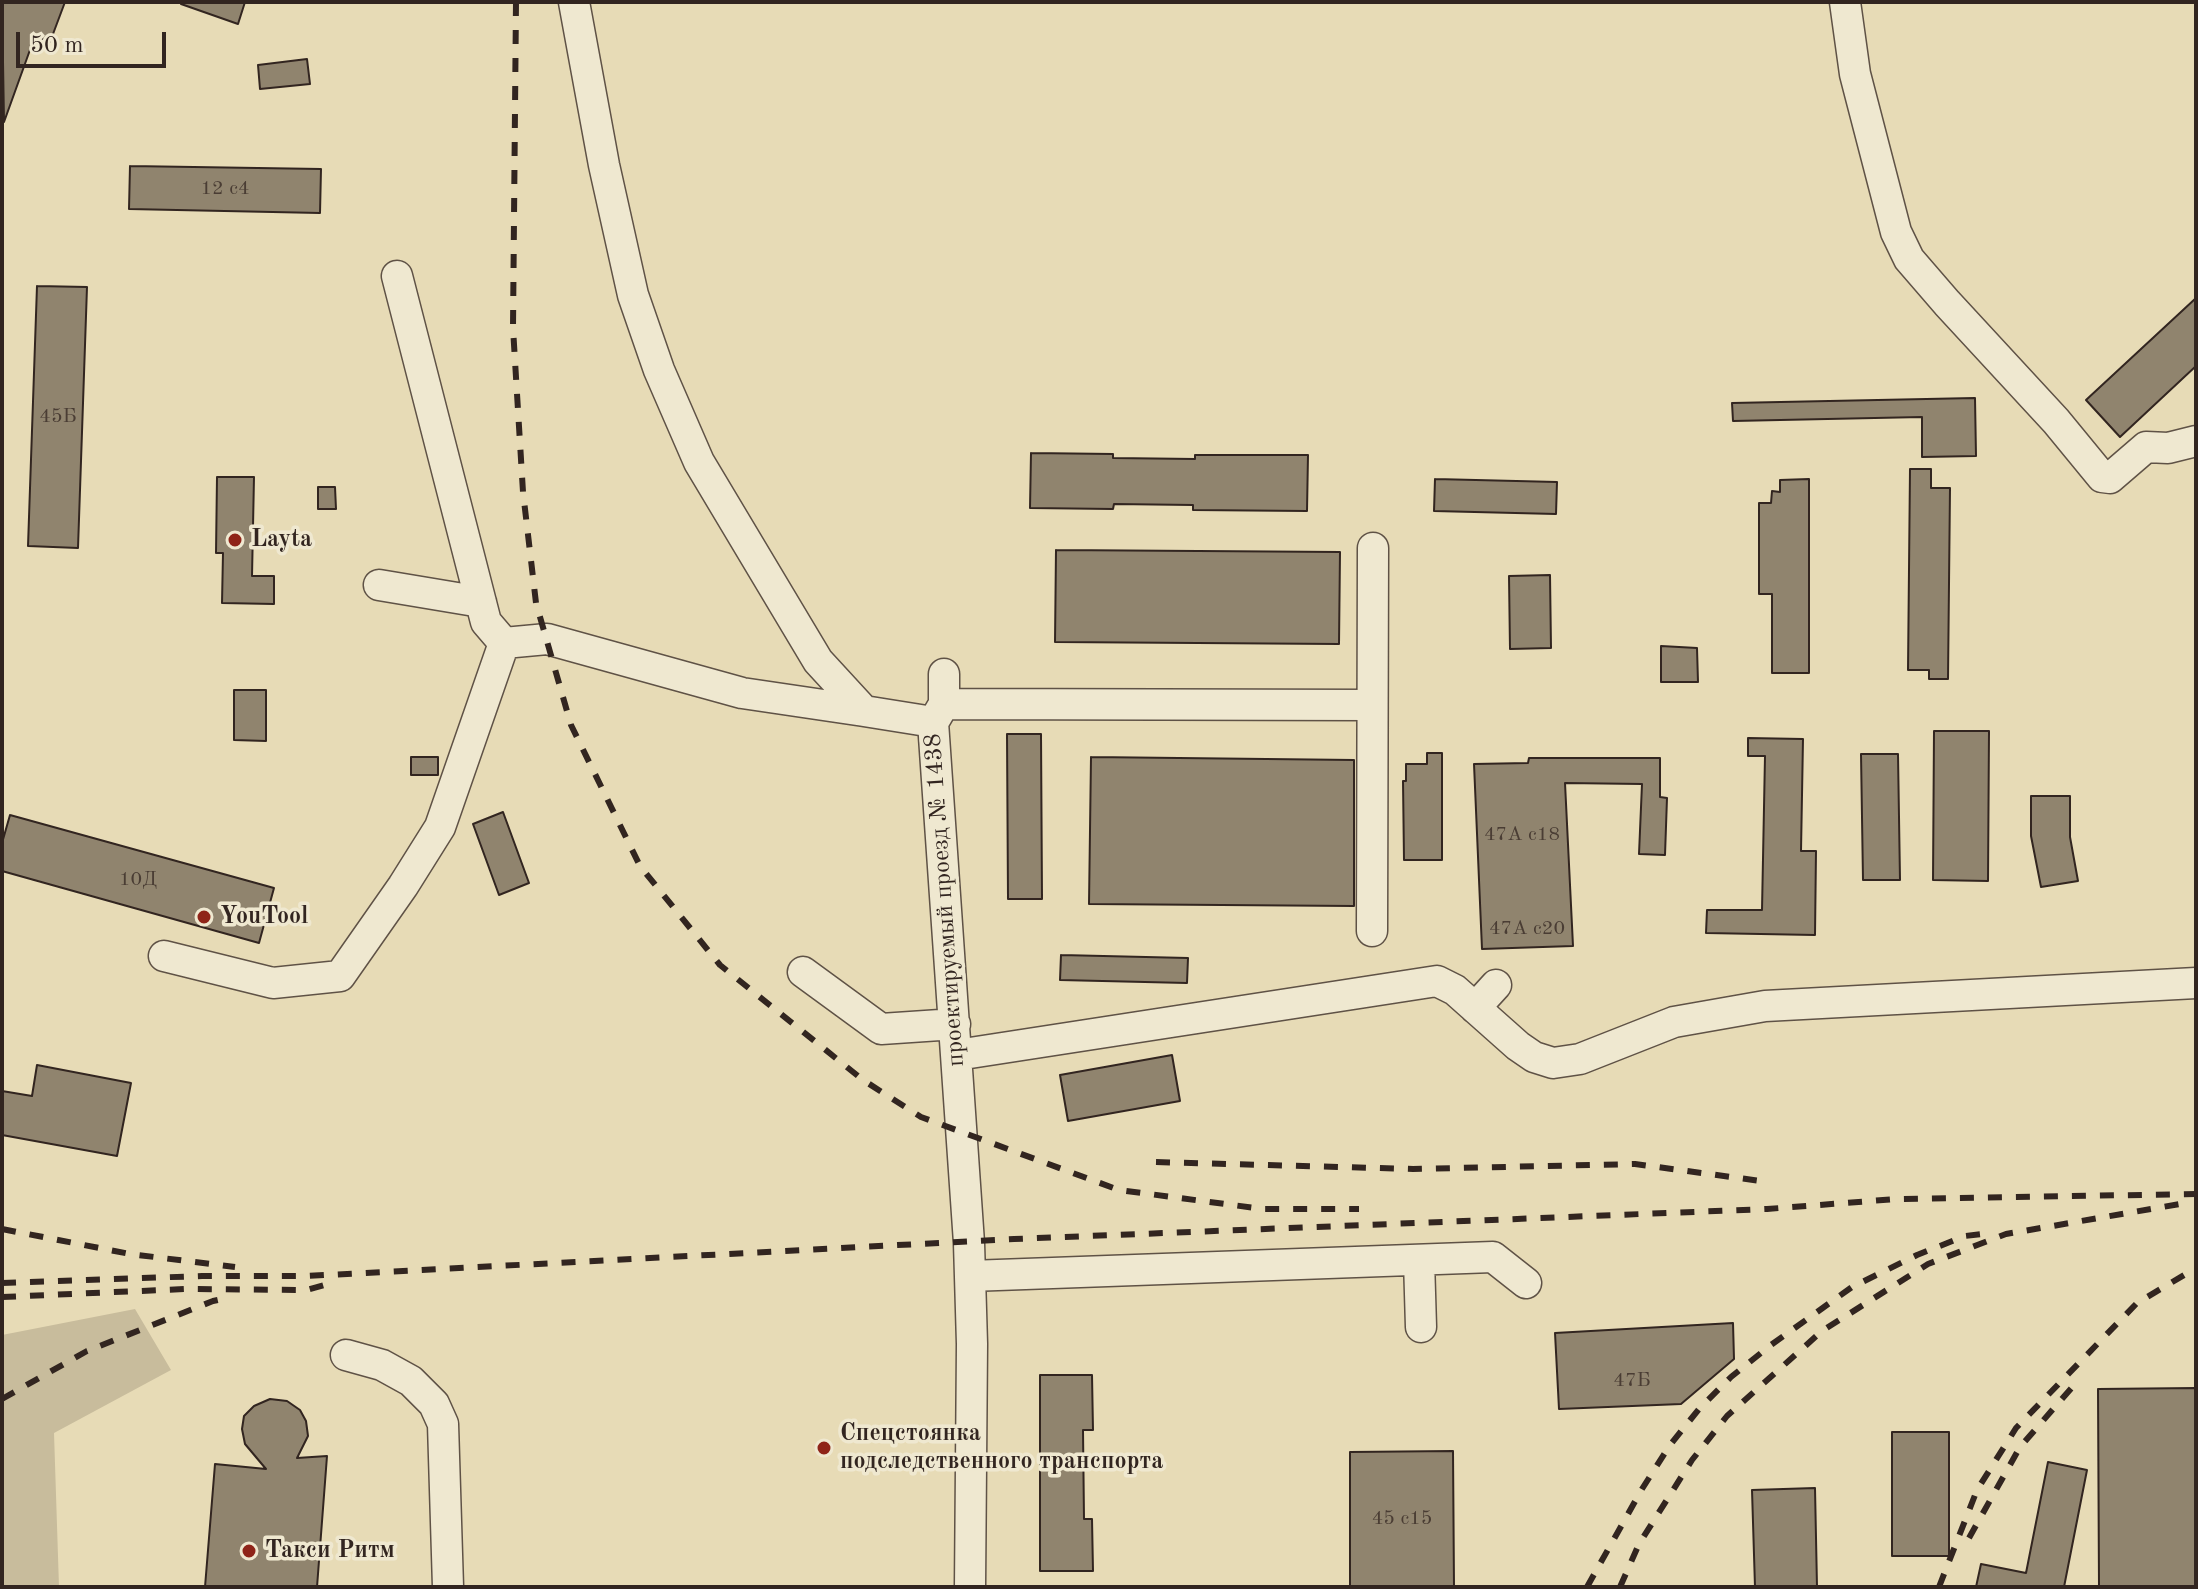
<!DOCTYPE html>
<html>
<head>
<meta charset="utf-8">
<style>
	body { margin:0 }
	#map { position:relative; width:2198px; height:1589px; overflow:hidden; background:#e7dbb6; font-family:"Old Standard TT",serif }
	canvas { display:block }
	.frame { position:absolute; inset:0; border:4px solid #322520; pointer-events:none }
	.scale { position:absolute; left:16px; top:32px; width:150px; height:36px; box-sizing:border-box; border:4px solid #322520; border-top:0; padding-left:10px; font-size:24px; line-height:28px; white-space:nowrap; color:#322520; -webkit-text-stroke:6px #efe8d0; paint-order:stroke }
</style>
</head>
<body>
<div id="map">
<canvas width="2198" height="1589"></canvas>
<div class="frame"></div>
<div class="scale">50 m</div>
</div>
<script>
const c = document.querySelector('canvas').getContext('2d');
c.lineJoin = 'round';
function paint(path, color) { c.fillStyle = color; c.fill(path, 'evenodd'); }
const shape = rows => new Path2D(rows.map(r => 'M' + r).join(''));
function trace(path, color, width, dash) { c.strokeStyle = color; c.lineWidth = width; c.lineCap = dash ? 'butt' : 'round'; c.setLineDash(dash || []); c.stroke(path); }
function drawText(font, color, halo, rows, align = 'center') {
  c.font = font + ' "Old Standard TT",serif'; c.lineWidth = 7; c.setLineDash([]); c.textBaseline = 'middle'; c.strokeStyle = halo; c.fillStyle = color; for (const [text, x, y, turn = 0] of rows) {
    c.save(); c.translate(x, y); c.rotate((+turn || 0) * Math.PI / 180); c.textAlign = isNaN(turn) ? turn : align; if (halo) c.strokeText(text, 0, 0); c.fillText(text, 0, 0); c.restore();
  }
}
paint(shape([
	[135,1309,171,1370,54,1433,59,1587,2,1587,2,1335]
]), '#c8bc9c');
const building = shape([
	[2,2,65,2,50,42,35,36,4,122,2,2],
	[182,2,245,2,238,24,181,4,182,2],
	[307,59,310,84,260,89,258,65,307,59],
	[130,166,321,169,320,213,129,209,130,166],
	[37,286,87,287,78,548,28,546,37,286],
	[2196,298,2196,366,2120,437,2086,400,2196,298],
	[1975,398,1976,456,1922,457,1922,417,1733,421,1732,403,1975,398],
	[1031,453,1113,454,1113,458,1195,459,1195,455,1308,455,1307,511,1193,510,1193,505,1114,504,1113,509,1030,508,1031,453],
	[1910,469,1931,469,1931,488,1950,488,1948,679,1929,679,1929,670,1908,670,1910,469],
	[217,477,254,477,252,576,274,576,274,604,222,603,223,553,216,553,217,477],
	[1435,479,1557,482,1556,514,1434,511,1435,479],
	[1809,479,1809,673,1772,673,1772,594,1759,594,1759,503,1771,503,1772,491,1780,492,1780,480,1809,479],
	[318,487,335,487,336,509,318,509,318,487],
	[1056,550,1340,552,1339,644,1055,642,1056,550],
	[1550,575,1551,648,1510,649,1509,576,1550,575],
	[1661,646,1697,648,1698,682,1661,682,1661,646],
	[234,690,266,690,266,741,234,740,234,690],
	[1934,731,1989,731,1988,881,1933,880,1934,731],
	[1007,734,1041,734,1042,899,1008,899,1007,734],
	[1748,738,1803,739,1801,851,1816,851,1815,935,1706,933,1707,910,1762,910,1765,756,1748,756,1748,738],
	[1427,753,1442,753,1442,860,1404,860,1403,781,1406,781,1406,764,1427,764,1427,753],
	[1861,754,1898,754,1900,880,1863,880,1861,754],
	[411,757,438,757,438,775,411,775,411,757],
	[1091,757,1354,760,1354,906,1089,904,1091,757],
	[1529,758,1660,758,1660,797,1667,798,1665,855,1639,854,1642,784,1565,783,1573,946,1482,949,1474,764,1528,763,1529,758],
	[2031,796,2070,796,2070,837,2078,881,2041,887,2031,836,2031,796],
	[503,812,529,883,499,895,473,824,503,812],
	[10,815,274,888,259,943,2,871,2,843,10,815],
	[1061,955,1188,958,1187,983,1060,980,1061,955],
	[1172,1055,1180,1101,1068,1121,1060,1075,1172,1055],
	[37,1065,131,1083,117,1156,2,1135,2,1091,32,1096,37,1065],
	[1733,1323,1734,1359,1681,1404,1559,1409,1555,1333,1733,1323],
	[1040,1375,1092,1375,1093,1430,1083,1430,1084,1519,1092,1519,1093,1571,1040,1571,1040,1375],
	[2196,1388,2196,1587,2099,1587,2098,1389,2196,1388],
	[270,1399,287,1401,300,1410,306,1421,308,1436,297,1458,327,1456,317,1587,205,1587,215,1464,266,1469,245,1444,242,1429,244,1416,254,1406,270,1399],
	[1892,1432,1949,1432,1949,1556,1892,1556,1892,1432],
	[1453,1451,1454,1587,1350,1587,1350,1452,1453,1451],
	[2048,1462,2087,1470,2064,1587,1976,1587,1981,1564,2026,1573,2048,1462],
	[1815,1488,1817,1587,1755,1587,1752,1490,1815,1488]
]);
paint(building, '#90846e');
trace(building, '#322520', 2);
const minor = shape([
	[574,2,604,165,633,295,659,370,699,462,818,661,864,711,933,722,969,1243,972,1344,970,1587],
	[1845,2,1855,74,1896,232,1909,259,1947,303,2056,421,2102,477,2110,478,2146,447,2168,448,2196,441],
	[397,276,486,622,504,643],
	[379,585,481,602],
	[944,704,1372,705],
	[934,721,944,704,944,674],
	[1372,931,1373,548],
	[164,956,273,983,340,976,403,886,440,827,504,643,547,639,742,693,864,711],
	[803,972,881,1029,955,1024],
	[1475,1008,1496,985],
	[957,1055,1437,981,1455,990,1518,1046,1534,1057,1553,1063,1580,1059,1674,1022,1765,1006,2196,983],
	[1419,1260,1421,1327],
	[970,1276,1493,1257,1526,1283],
	[346,1355,382,1365,411,1381,434,1404,443,1424,448,1587]
]);
trace(minor, '#5f5246', 33);
trace(minor, '#efe8d0', 30);
trace(shape([
	[516,2,513,328,523,492,536,603,571,725,640,866,720,965,863,1080,921,1117,1119,1190,1263,1209,1359,1209],
	[1156,1162,1413,1169,1635,1164,1761,1181],
	[2,1229,130,1254,235,1267],
	[2,1283,202,1276,307,1276,1014,1239,1767,1209,1897,1199,2196,1194],
	[2,1297,185,1289,307,1290,335,1282],
	[2,1399,87,1351,213,1301,231,1297],
	[1969,1538,2020,1447,2075,1384],
	[1587,1587,1642,1489,1670,1445,1699,1409,1731,1377,1771,1345,1852,1287,1917,1255,1965,1236,1990,1233],
	[1620,1587,1639,1544,1692,1460,1727,1416,1822,1331,1928,1264,2006,1234,2180,1204],
	[1939,1587,1977,1490,2016,1428,2137,1303,2196,1268]
]), '#322520', 6, [14, 14]);
for (const [x, y, r, color] of [
	[235,540,8,"#8f2418"],
	[204,917,8,"#8f2418"],
	[824,1448,8,"#8f2418"],
	[249,1551,8,"#8f2418"]
]) { const dot = new Path2D(); dot.arc(x, y, r, 0, 2 * Math.PI); c.fillStyle = color; c.fill(dot); trace(dot, '#efe8d0', 3); }
drawText('20px', '#4a3d34', null, [
	["12 с4",225,189],
	["45Б",58,417],
	["47А с18",1522,835],
	["10Д",138,880],
	["47А с20",1527,929],
	["47Б",1632,1381],
	["45 с15",1402,1519]
]);
drawText('bold 24px', '#322520', '#efe8d0', [
	["Layta",251,540],
	["YouTool",220,917],
	["Спецстоянка",840,1434],
	["подследственного транспорта",840,1462],
	["Такси Ритм",265,1551]
], 'left');
drawText('24px', '#322520', '#efe8d0', [
	["проектируемый проезд № 1438",945,900,-94]
]);
</script>
</body>
</html>
